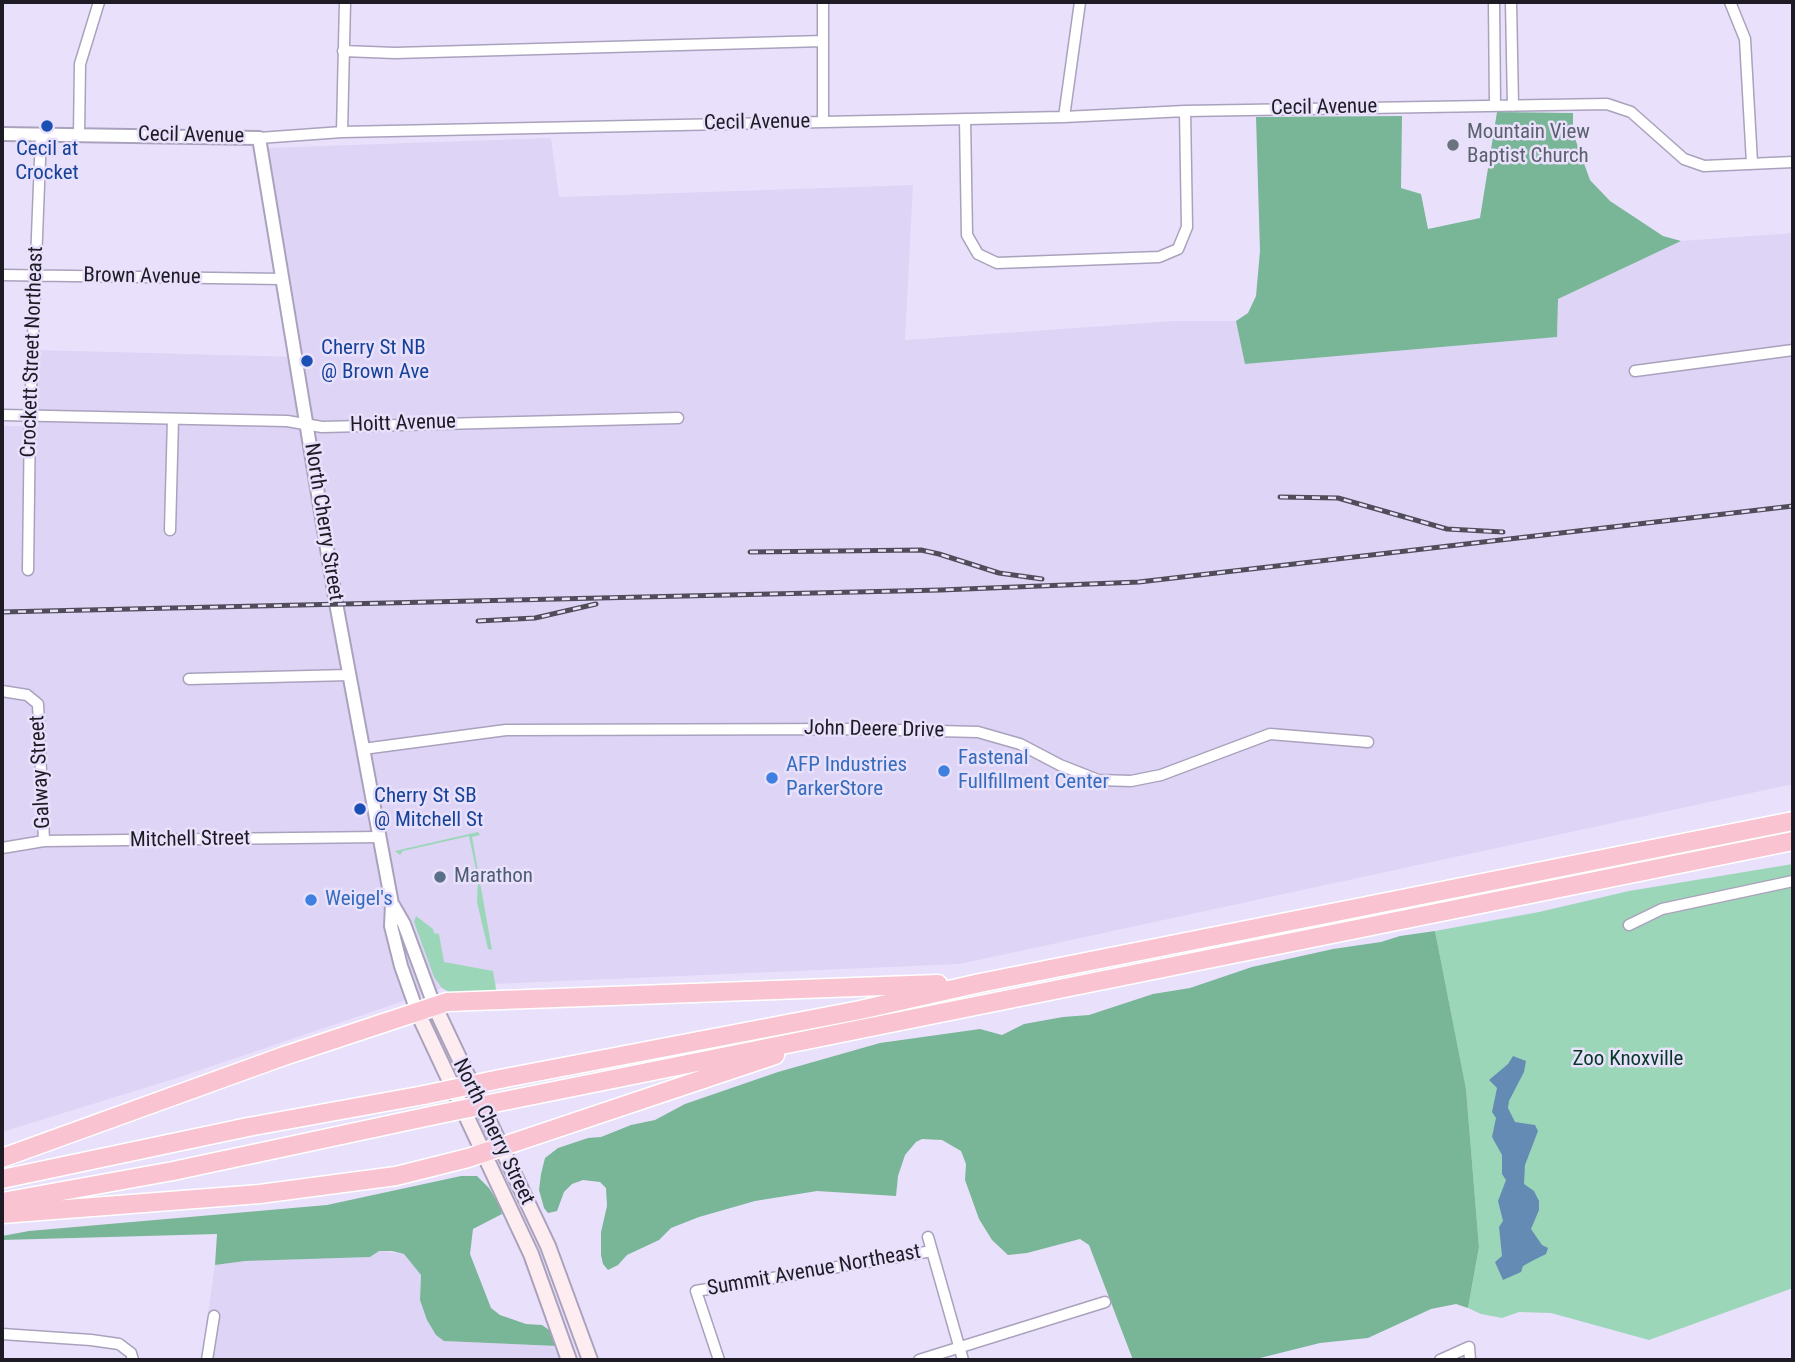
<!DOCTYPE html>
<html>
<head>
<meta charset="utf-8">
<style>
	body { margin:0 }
	#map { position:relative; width:1795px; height:1362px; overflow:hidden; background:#e9e1fc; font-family:"Roboto Condensed",sans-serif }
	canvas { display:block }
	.frame { position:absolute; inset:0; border:4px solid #1e1b25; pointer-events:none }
</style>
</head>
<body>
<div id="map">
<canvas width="1795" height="1362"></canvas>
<div class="frame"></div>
</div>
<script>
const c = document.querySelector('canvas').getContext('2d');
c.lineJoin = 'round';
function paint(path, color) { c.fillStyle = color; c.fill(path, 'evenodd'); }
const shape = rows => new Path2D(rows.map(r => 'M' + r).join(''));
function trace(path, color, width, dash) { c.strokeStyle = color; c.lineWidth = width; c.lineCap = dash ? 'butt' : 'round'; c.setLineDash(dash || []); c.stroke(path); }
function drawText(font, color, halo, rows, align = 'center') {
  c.font = font + ' "Roboto Condensed",sans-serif'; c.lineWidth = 5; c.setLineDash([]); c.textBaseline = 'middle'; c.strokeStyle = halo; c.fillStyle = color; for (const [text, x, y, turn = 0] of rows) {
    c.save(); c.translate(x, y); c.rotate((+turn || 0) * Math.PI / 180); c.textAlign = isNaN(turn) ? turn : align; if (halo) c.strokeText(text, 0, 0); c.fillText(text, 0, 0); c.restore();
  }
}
paint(shape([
	[551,138,559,197,913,185,905,340,1174,321,1236,321,1246,364,1557,337,1558,299,1681,241,1793,233,1793,784,960,964,448,986,177,1078,2,1132,2,426,34,426,36,350,301,357,266,148],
	[379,1251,404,1254,412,1262,421,1275,420,1300,444,1341,557,1346,561,1360,201,1360,215,1265,245,1261,370,1257]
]), '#ded4f6');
paint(shape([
	[478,832,480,835,472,837,492,950,488,949,477,902,478,879,469,836,403,851,400,855,395,851],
	[1793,864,1793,1288,1649,1340,1551,1313,1519,1312,1502,1318,1481,1314,1468,1308,1479,1247,1466,1090,1435,931,1539,912,1629,891],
	[416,916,433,929,434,933,439,934,444,962,493,971,497,995,462,996,449,992,442,988,434,977,414,922]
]), '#9cd6b8');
paint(shape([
	[1497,112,1573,113,1573,133,1590,180,1610,201,1663,236,1681,241,1558,299,1557,337,1245,364,1236,321,1248,313,1256,296,1260,251,1256,117,1402,116,1401,188,1421,194,1428,229,1480,218],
	[1435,931,1466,1089,1479,1247,1468,1308,1456,1304,1431,1309,1368,1338,1320,1343,1252,1360,1133,1360,1089,1245,1080,1239,1027,1253,1008,1255,992,1240,979,1219,965,1180,966,1164,961,1151,942,1140,922,1139,916,1142,905,1155,898,1176,896,1196,817,1191,755,1201,699,1217,671,1228,659,1240,627,1255,618,1265,608,1270,603,1264,601,1255,601,1232,607,1206,606,1188,600,1182,583,1180,572,1184,564,1192,557,1211,548,1213,544,1208,539,1190,541,1174,545,1158,558,1148,588,1138,601,1137,631,1125,655,1120,685,1104,778,1072,880,1043,980,1029,1002,1035,1024,1024,1063,1017,1089,1015,1153,994,1190,988,1252,967,1333,949,1381,942,1400,936],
	[461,1176,477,1176,489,1188,500,1206,502,1214,473,1229,470,1254,491,1308,500,1315,526,1324,542,1325,552,1332,557,1346,444,1341,436,1335,427,1320,420,1300,421,1275,404,1254,392,1251,379,1251,370,1257,245,1261,215,1265,217,1234,2,1240,2,1236,29,1231,327,1205]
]), '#79b597');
paint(shape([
	[1513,1056,1526,1061,1524,1072,1509,1101,1508,1108,1515,1122,1535,1125,1538,1131,1525,1165,1524,1184,1534,1191,1539,1201,1539,1210,1531,1229,1542,1245,1548,1248,1546,1254,1532,1261,1523,1266,1521,1272,1503,1280,1495,1262,1502,1256,1499,1227,1503,1221,1498,1201,1506,1180,1502,1174,1502,1155,1492,1137,1496,1118,1492,1112,1497,1088,1489,1080,1508,1064]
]), '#648bb4');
const minor = shape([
	[1494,2,1495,106],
	[1511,2,1513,106],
	[1730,2,1745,39,1752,163],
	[343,51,395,53,823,41],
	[1064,117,1080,2],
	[965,119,967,235,978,254,997,263,1159,257,1178,249,1187,227,1185,111],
	[823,122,823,2],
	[342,132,345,2],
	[79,135,80,64,99,2],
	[259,138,342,132,1064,117,1185,111,1607,104,1631,112,1684,159,1704,166,1793,162],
	[2,275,282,279],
	[1635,371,1793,350],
	[2,415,287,421,322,427,678,418],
	[170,530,173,419],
	[28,570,30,415,41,134],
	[189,679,349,675],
	[2,691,27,695,38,704,44,841],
	[363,749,506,730,858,729,978,732,1020,744,1060,765,1098,780,1131,781,1161,775,1270,734,1368,742],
	[2,848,44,841,379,837],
	[1629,925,1662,909,1793,881],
	[928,1237,963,1360],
	[2,1334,91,1340,119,1344,131,1353,133,1360],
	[207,1360,214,1316],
	[719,1360,696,1291,932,1251],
	[919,1360,1105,1302],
	[1440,1360,1469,1347,1470,1360]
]);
const tertiary = shape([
	[2,134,259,138,336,603,392,904,391,926,401,966,417,1011],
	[393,905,404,924,434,1005]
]);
const secondary = shape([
	[434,1005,548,1246,590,1360],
	[417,1011,531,1254,569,1360]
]);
const motorway = shape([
	[500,1079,860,1010,980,983,1793,821],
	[509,1100,1793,841],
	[2,1158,284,1056,447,1002,938,984],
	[2,1179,248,1127,424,1095],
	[2,1202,173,1171,435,1115],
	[2,1214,260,1194,396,1176,468,1158,775,1055]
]);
trace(minor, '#aaa2bc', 13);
trace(tertiary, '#aaa2bc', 16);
trace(secondary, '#aaa2bc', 18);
trace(motorway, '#fff', 21);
trace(minor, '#fff', 10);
trace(tertiary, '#fff', 12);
trace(secondary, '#fdedf1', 14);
trace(motorway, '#f9c3d1', 18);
const rail = shape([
	[1280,497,1338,498,1447,529,1503,532],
	[750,552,921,550,939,554,999,573,1042,579],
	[2,612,941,590,1139,582,1793,506],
	[478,621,535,618,596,604]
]);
trace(rail, '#504c5a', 5);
trace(rail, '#e9e1fc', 2.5, [8]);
const motorwayBridge = shape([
	[424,1095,500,1079],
	[435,1115,509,1100]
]);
trace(motorwayBridge, '#fff', 21, []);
trace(motorwayBridge, '#f9c3d1', 18);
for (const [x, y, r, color] of [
	[47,126,7,"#1a4fb4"],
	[1453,145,7,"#6b7280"],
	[307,361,7,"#1a4fb4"],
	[944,771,7,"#3f7fe0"],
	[772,778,7,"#3f7fe0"],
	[360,809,7,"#1a4fb4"],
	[440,877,7,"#5c6f8a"],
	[311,900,7,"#3f7fe0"]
]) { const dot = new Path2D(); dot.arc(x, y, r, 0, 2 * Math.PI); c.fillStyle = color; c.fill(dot); trace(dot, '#e9e1fc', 2.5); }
drawText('21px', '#1e1b25', '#e9e1fc', [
	["Cecil Avenue",1324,108,-1],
	["Cecil Avenue",757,123,-1],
	["Cecil Avenue",191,136,1],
	["Brown Avenue",142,277,1],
	["Crockett Street Northeast",33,352,-88],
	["Hoitt Avenue",403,424,-2],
	["North Cherry Street",323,522,81],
	["John Deere Drive",874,730,1],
	["Galway Street",41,772,-93],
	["Mitchell Street",190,840,-1],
	["North Cherry Street",493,1132,64],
	["Summit Avenue Northeast",814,1271,-10]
]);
drawText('21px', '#5b616d', '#e9e1fc', [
	["Mountain View",1467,133],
	["Baptist Church",1467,157]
], 'left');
drawText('21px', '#164399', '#e9e1fc', [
	["Cecil at",47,150,"center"],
	["Crocket",47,174,"center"],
	["Cherry St NB",321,349],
	["@ Brown Ave",321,373],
	["Cherry St SB",374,797],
	["@ Mitchell St",374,821]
], 'left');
drawText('21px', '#366cbe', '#e9e1fc', [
	["Fastenal",958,759],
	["Fullfillment Center",958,783],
	["AFP Industries",786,766],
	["ParkerStore",786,790],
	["Weigel's",325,900]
], 'left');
drawText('21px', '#4e5e75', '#e9e1fc', [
	["Marathon",454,877]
], 'left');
drawText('21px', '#053925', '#e9e1fc', [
	["Zoo Knoxville",1628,1060]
]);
</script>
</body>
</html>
